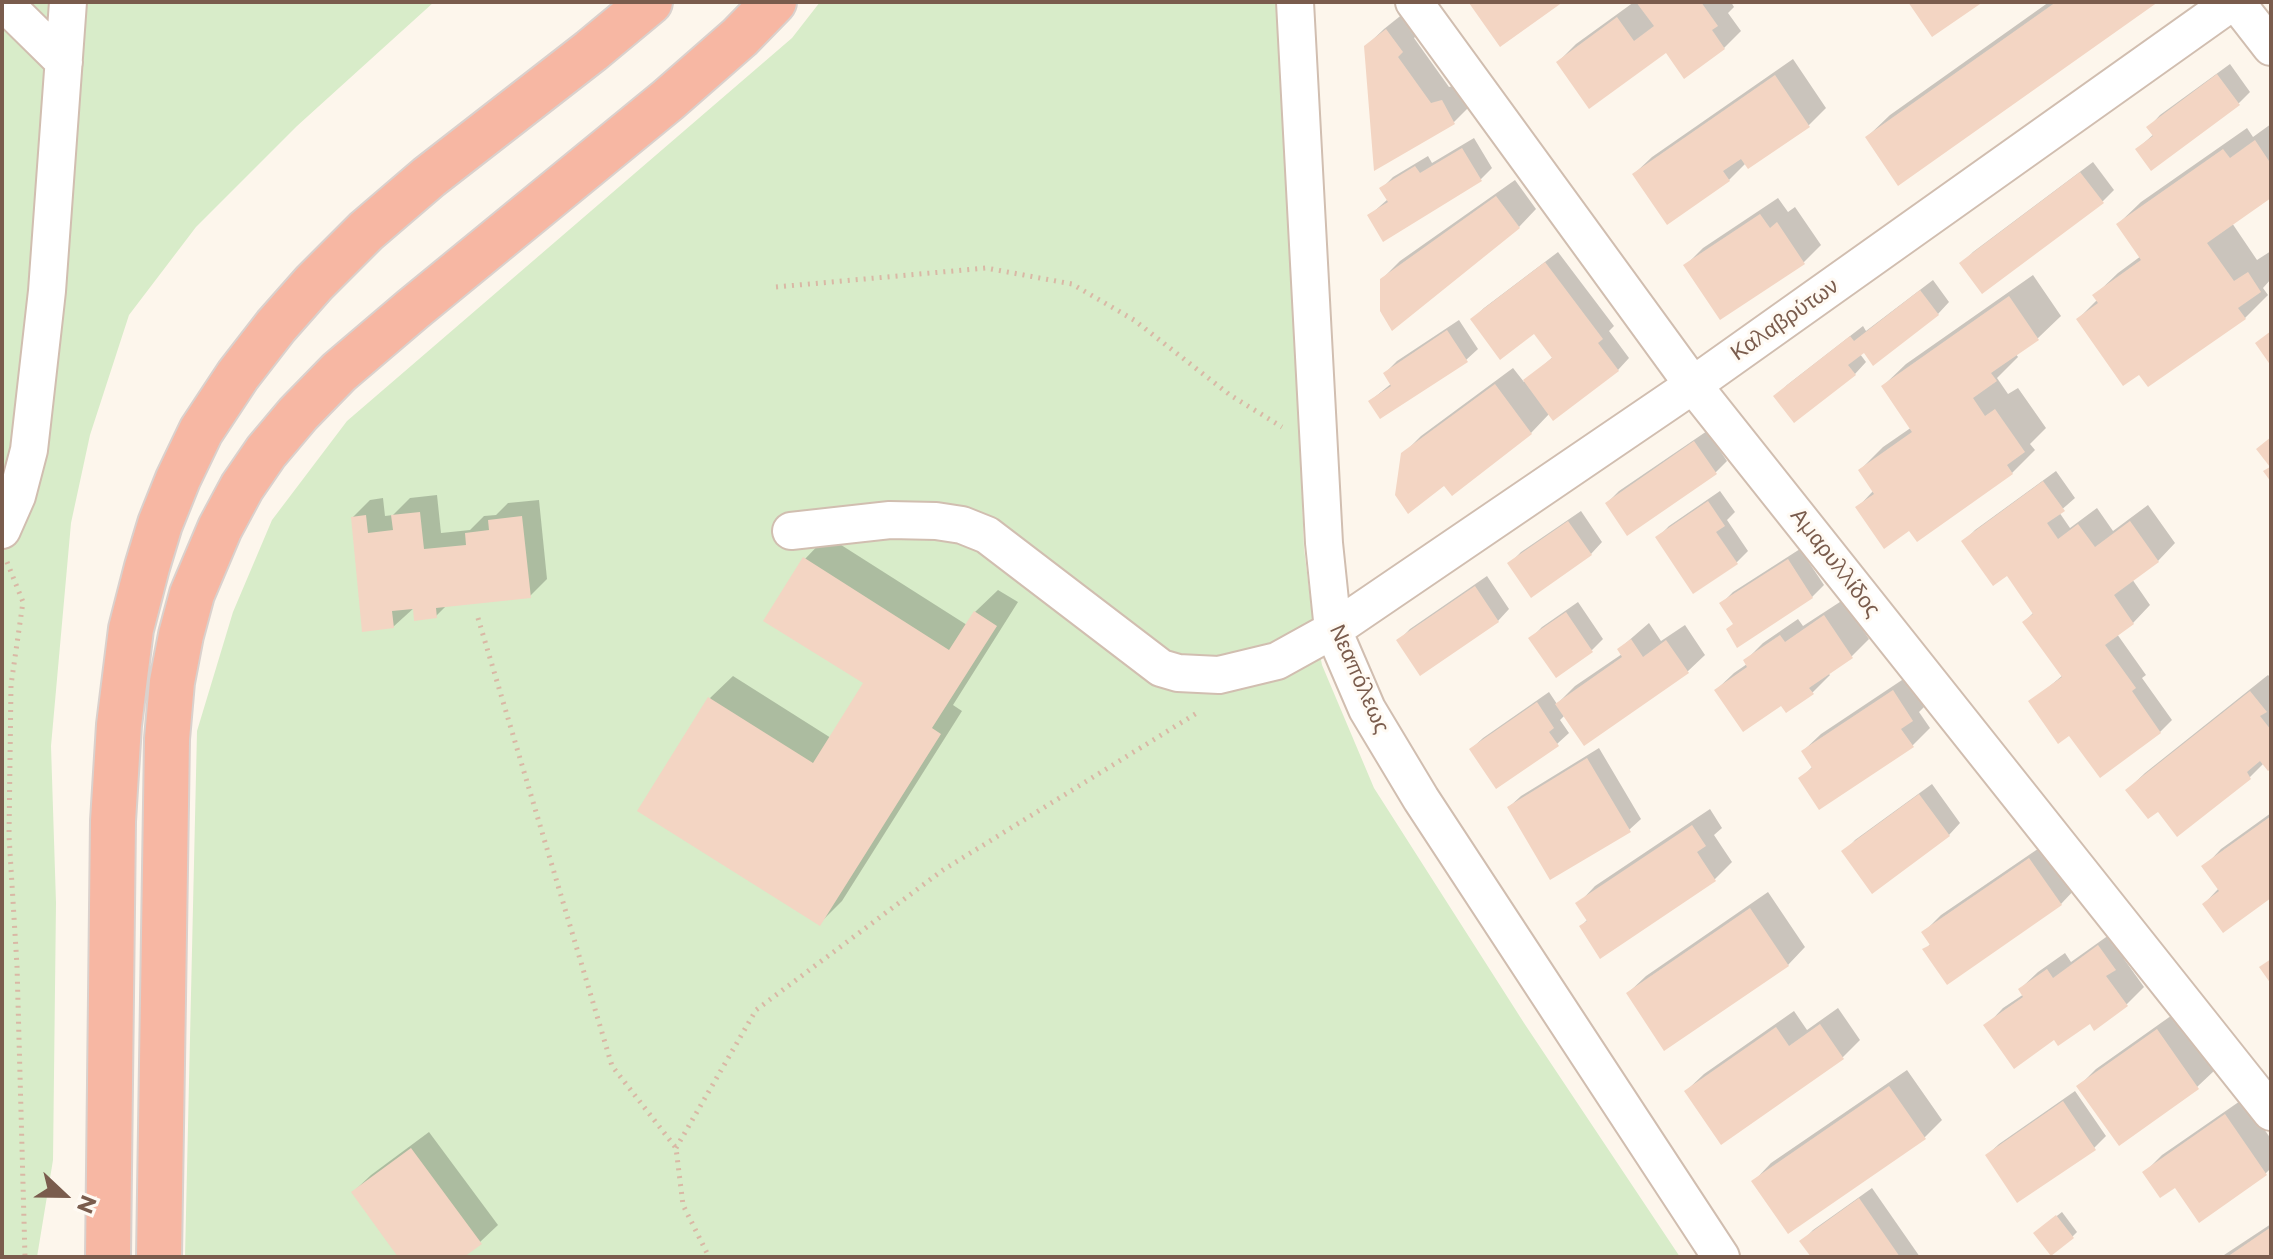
<!DOCTYPE html>
<html>
<head>
<meta charset="utf-8">
<style>
	body { margin:0 }
	#map { position:relative; width:2273px; height:1259px; overflow:hidden; background:#fdf6ec; font-family:Montserrat,sans-serif }
	canvas { display:block }
	.frame { position:absolute; inset:0; border:4px solid #7a5c4d; pointer-events:none }
	.north { position:absolute; left:24px; top:1155px; width:80px; height:80px; -webkit-text-stroke:6px #fffaf3; paint-order:stroke; rotate:112deg; font-size:22px; font-weight:700; line-height:32px; text-align:center; color:#7a5c4d }
	.north::after { content:''; display:block; margin:auto; width:28px; height:36px; background:#7a5c4d; clip-path:polygon(50% 0,100% 100%,50% 72%,0 100%) }
</style>
</head>
<body>
<div id="map">
<canvas width="2273" height="1259"></canvas>
<div class="frame"></div>
<div class="north">N</div>
</div>
<script>
const c = document.querySelector('canvas').getContext('2d');
c.lineJoin = 'round';
function paint(path, color) { c.fillStyle = color; c.fill(path, 'evenodd'); }
const shape = rows => new Path2D(rows.map(r => 'M' + r).join(''));
function trace(path, color, width, dash) { c.strokeStyle = color; c.lineWidth = width; c.lineCap = dash ? 'butt' : 'round'; c.setLineDash(dash || []); c.stroke(path); }
function drawText(font, color, halo, rows, align = 'center') {
  c.font = font + ' Montserrat,sans-serif'; c.lineWidth = 6; c.setLineDash([]); c.textBaseline = 'middle'; c.strokeStyle = halo; c.fillStyle = color; for (const [text, x, y, turn = 0] of rows) {
    c.save(); c.translate(x, y); c.rotate((+turn || 0) * Math.PI / 180); c.textAlign = isNaN(turn) ? turn : align; if (halo) c.strokeText(text, 0, 0); c.fillText(text, 0, 0); c.restore();
  }
}
paint(shape([
	[2,2,434,2,297,126,196,227,129,315,90,435,71,523,51,746,56,903,53,1160,37,1257,2,1257],
	[820,2,1279,2,1287,123,1304,548,1312,614,1322,665,1374,788,1524,1023,1680,1257,185,1257,197,731,233,612,272,520,347,421,792,38]
]), '#d8ecc9');
paint(shape([
	[1634,2,1731,2,1734,7,1728,13,1741,31,1724,48,1667,50,1558,62,1576,44],
	[2049,2,2155,2,1867,137,1890,115],
	[1404,13,1419,33,1414,38,1449,87,1460,84,1471,105,1454,122,1376,168,1366,46,1384,29],
	[1793,59,1826,108,1809,125,1748,167,1746,163,1729,180,1634,174,1652,157],
	[2230,64,2250,92,2239,103,2137,149,2154,134,2149,127,2160,115],
	[2271,124,2271,196,2232,223,2257,260,2271,251,2271,279,2263,288,2268,295,2245,318,2149,385,2140,372,2078,319,2098,299,2095,295,2118,273,2141,256,2118,224,2141,202,2247,128,2253,137],
	[1474,138,1492,168,1481,179,1370,215,1388,199,1382,188,1393,177,1428,156,1432,163],
	[2093,162,2114,190,2103,201,1962,263,1973,252],
	[1515,180,1536,209,1519,227,1382,279,1400,261],
	[1778,198,1788,212,1795,207,1821,245,1803,263,1686,265,1703,248],
	[1558,252,1614,326,1609,331,1629,358,1618,370,1550,413,1531,433,1445,483,1403,454,1421,436,1513,368,1524,382,1554,356,1535,331,1472,319,1484,308],
	[2033,275,2061,316,2038,338,2016,354,2018,357,1997,378,2008,394,2018,388,2046,428,2030,444,2035,450,2012,473,1910,528,1858,507,1874,490,1860,470,1883,447,1912,427,1883,386,1906,364],
	[1933,280,1949,302,1938,314,1864,351,1860,354,1866,362,1855,374,1776,396,1787,385,1863,326,1866,331],
	[1459,320,1478,349,1466,360,1370,401,1392,383,1385,373,1397,361],
	[1707,431,1727,461,1716,472,1628,534,1607,503,1619,491],
	[2056,471,2075,498,2059,512,2070,528,2097,508,2113,531,2148,505,2175,543,2158,561,2132,579,2150,605,2133,623,2117,634,2146,675,2142,678,2172,720,2160,732,2100,775,2070,733,2031,702,2063,675,2024,622,2034,612,2009,576,1964,541,1975,530],
	[1720,491,1735,512,1727,520,1748,551,1736,563,1658,537,1669,526],
	[437,495,441,533,470,530,484,516,496,515,508,503,539,500,547,579,530,596,447,605,436,616,415,607,393,627,353,517,370,500,383,498,385,516,393,515,410,498],
	[1581,511,1602,542,1591,554,1509,564,1521,552],
	[827,536,967,625,975,612,998,590,1018,602,953,705,962,711,842,901,820,923,710,698,733,676,831,738,865,683,805,559],
	[1800,549,1824,585,1812,597,1735,623,1722,603,1733,592],
	[1487,576,1509,609,1498,621,1399,640,1410,629],
	[1843,600,1869,639,1852,656,1828,673,1830,675,1812,693,1782,703,1716,690,1734,673,1747,664,1745,661,1763,643,1798,619,1803,626],
	[1578,602,1603,639,1592,650,1531,638,1542,627],
	[1649,623,1661,641,1685,625,1705,655,1687,672,1565,715,1560,720,1569,733,1557,744,1471,749,1483,738,1549,692,1557,704,1575,686,1622,654,1619,649],
	[1911,674,1929,702,1919,712,1930,728,1912,746,1801,778,1813,766,1803,751,1821,734],
	[2268,675,2271,678,2271,766,2264,763,2250,777,2177,834,2158,809,2127,790,2145,773],
	[1599,748,1641,819,1629,830,1509,807,1521,796],
	[1932,784,1960,823,1949,835,1844,852,1855,840],
	[1710,809,1722,828,1714,835,1732,862,1715,879,1601,956,1581,926,1588,919,1578,904,1595,886],
	[2271,813,2271,897,2204,904,2219,888,2204,867,2221,849],
	[2048,842,2078,886,2061,904,1925,950,1931,943,1924,932,1941,915],
	[1768,892,1805,947,1788,965,1628,993,1646,976],
	[2116,930,2132,951,2124,959,2144,987,2127,1004,2055,1037,1986,1026,2003,1008,2024,994,2020,989,2038,972,2065,953,2071,962],
	[1838,1008,1860,1040,1843,1057,1686,1091,1704,1074,1794,1011,1807,1030],
	[2175,1013,2215,1070,2197,1087,2079,1086,2096,1069],
	[1907,1070,1942,1120,1924,1138,1754,1181,1771,1163],
	[2075,1091,2106,1136,2094,1148,1987,1155,1999,1144],
	[2243,1099,2271,1139,2271,1168,2265,1174,2175,1186,2145,1172,2162,1155],
	[429,1132,498,1225,480,1242,460,1257,401,1257,353,1192,371,1175],
	[1872,1188,1920,1257,1813,1257,1802,1241,1813,1230],
	[2062,1212,2077,1232,2072,1237,2041,1228],
	[2271,1224,2271,1257,2221,1257]
]), '#0003');
paint(shape([
	[1470,2,1563,2,1500,47,1469,3],
	[1636,2,1701,2,1718,26,1712,30,1725,49,1684,79,1666,53,1589,109,1556,62,1617,17,1634,41,1654,26],
	[1908,2,1983,2,1932,37],
	[2056,2,2158,2,1898,186,1865,137],
	[1386,29,1403,52,1398,57,1431,103,1442,100,1455,124,1374,171,1364,46],
	[2217,74,2240,105,2151,171,2135,149,2153,136,2146,127],
	[1775,75,1810,127,1748,169,1741,159,1723,171,1730,181,1667,225,1632,174],
	[2255,140,2271,164,2271,198,2207,243,2234,281,2248,272,2261,292,2238,308,2246,319,2148,387,2139,375,2123,386,2076,319,2098,303,2092,295,2141,260,2116,224,2223,149,2230,158],
	[1462,148,1482,181,1383,242,1367,215,1388,202,1379,188,1415,166,1420,173],
	[2080,172,2104,203,1982,294,1959,263],
	[1496,196,1520,228,1392,331,1380,311,1380,279],
	[1760,214,1770,228,1777,222,1805,264,1720,320,1683,265],
	[1545,262,1603,339,1598,343,1619,371,1553,421,1523,380,1552,358,1534,334,1500,360,1470,319],
	[1920,290,1939,315,1873,366,1864,353,1848,365,1856,375,1794,423,1773,396,1850,336,1854,341],
	[2009,296,2039,340,1991,373,1997,381,1973,398,1985,416,1995,409,2025,452,2007,465,2013,474,1917,542,1909,531,1884,549,1855,507,1874,494,1858,470,1912,432,1881,386],
	[1447,330,1468,362,1380,419,1368,401,1391,386,1383,373],
	[2271,331,2271,366,2255,343],
	[1495,384,1532,434,1452,496,1444,486,1408,514,1395,495,1401,453],
	[2271,437,2271,482,2263,471,2270,467,2256,449],
	[1694,441,1717,474,1627,536,1605,503],
	[2043,481,2065,511,2047,523,2058,539,2078,524,2095,547,2130,521,2159,562,2114,595,2134,624,2105,645,2136,688,2132,691,2161,733,2100,778,2069,736,2058,744,2028,701,2062,677,2022,622,2033,614,2007,576,1993,586,1961,541],
	[1708,501,1725,526,1716,532,1738,564,1693,594,1655,537],
	[420,512,424,549,466,545,465,533,489,530,488,520,522,516,531,598,436,608,437,618,414,621,413,609,392,611,394,628,362,632,351,517,366,515,368,533,393,530,391,515],
	[1568,521,1592,555,1531,598,1507,563],
	[803,557,949,650,974,611,997,626,932,728,941,734,820,926,637,811,708,697,813,763,863,683,763,621],
	[1788,559,1813,598,1737,648,1726,629,1733,624,1719,603],
	[1475,586,1499,622,1420,676,1396,640],
	[1566,612,1593,652,1556,678,1528,638],
	[1824,615,1853,658,1809,688,1814,694,1786,713,1781,706,1743,732,1714,690,1747,667,1743,660,1780,635,1785,642],
	[1631,639,1643,657,1666,640,1689,673,1584,746,1555,704,1622,657,1617,649],
	[1893,690,1913,721,1901,729,1914,747,1819,810,1798,778,1812,768,1801,751],
	[2250,691,2267,712,2260,716,2271,730,2271,769,2268,771,2260,761,2247,772,2251,779,2177,837,2158,812,2148,819,2125,790],
	[1537,702,1554,728,1549,732,1559,746,1496,789,1469,749],
	[1587,758,1631,832,1550,880,1507,807],
	[1919,794,1950,836,1872,894,1841,851],
	[2271,816,2271,898,2223,933,2202,904,2219,891,2201,866],
	[1692,825,1706,846,1697,852,1716,881,1600,959,1579,926,1587,921,1575,903],
	[2029,858,2062,905,1947,985,1922,949,1930,945,1921,932],
	[1750,908,1789,966,1664,1051,1626,993],
	[2098,945,2116,970,2106,976,2128,1006,2094,1031,2090,1024,2058,1046,2054,1040,2014,1069,1983,1025,2023,997,2018,989,2047,969,2053,978],
	[2271,959,2271,984,2259,967],
	[1820,1024,1844,1059,1721,1145,1684,1091,1776,1027,1789,1046],
	[2157,1029,2199,1089,2119,1146,2076,1086],
	[1889,1086,1926,1139,1788,1234,1751,1181],
	[2063,1101,2096,1150,2017,1203,1985,1155],
	[2225,1114,2267,1175,2199,1223,2175,1188,2160,1198,2142,1172],
	[411,1148,482,1244,464,1257,398,1257,351,1192],
	[1859,1198,1900,1257,1811,1257,1799,1241],
	[2056,1215,2074,1238,2051,1256,2033,1233],
	[2271,1227,2271,1257,2227,1257]
]), '#f3d5c3');
const minor = shape([
	[3,2,64,62],
	[1295,2,1324,543,1333,630,1367,709,1421,799,1721,1257],
	[1414,2,1693,385,2271,1112],
	[2236,2,2271,47],
	[2,530,17,496,29,450,47,291,68,2],
	[791,531,890,520,936,521,962,525,987,535,1161,668,1178,673,1219,675,1277,661,1333,630,1693,385,2232,2]
]);
const highway = shape([
	[108,1257,113,821,119,725,131,629,147,567,160,524,178,479,201,431,238,375,276,326,314,283,366,231,429,177,591,51,650,2],
	[159,1257,167,739,172,682,181,635,192,594,220,528,242,487,266,452,298,414,339,372,413,309,668,100,740,37,774,2]
]);
trace(minor, '#d1beb0', 40);
trace(highway, '#dad1cd', 48);
trace(shape([
	[776,287,986,268,1072,284,1134,320,1230,395,1282,427],
	[7,562,23,602,11,685,9,836,17,966,25,1257],
	[478,618,612,1066,676,1148,683,1205,709,1257],
	[676,1148,756,1010,943,870,1200,711]
]), '#d9b8a5', 5, [2, 6]);
trace(minor, '#fff', 36);
trace(highway, '#f7b7a3', 44);
drawText('22px', '#7a5c4d', '#fffaf3', [
	["Καλαβρύτων",1785,320,-35],
	["Αμαρυλλίδος",1835,563,52],
	["Νεαπόλεως",1359,679,66]
]);
</script>
</body>
</html>
